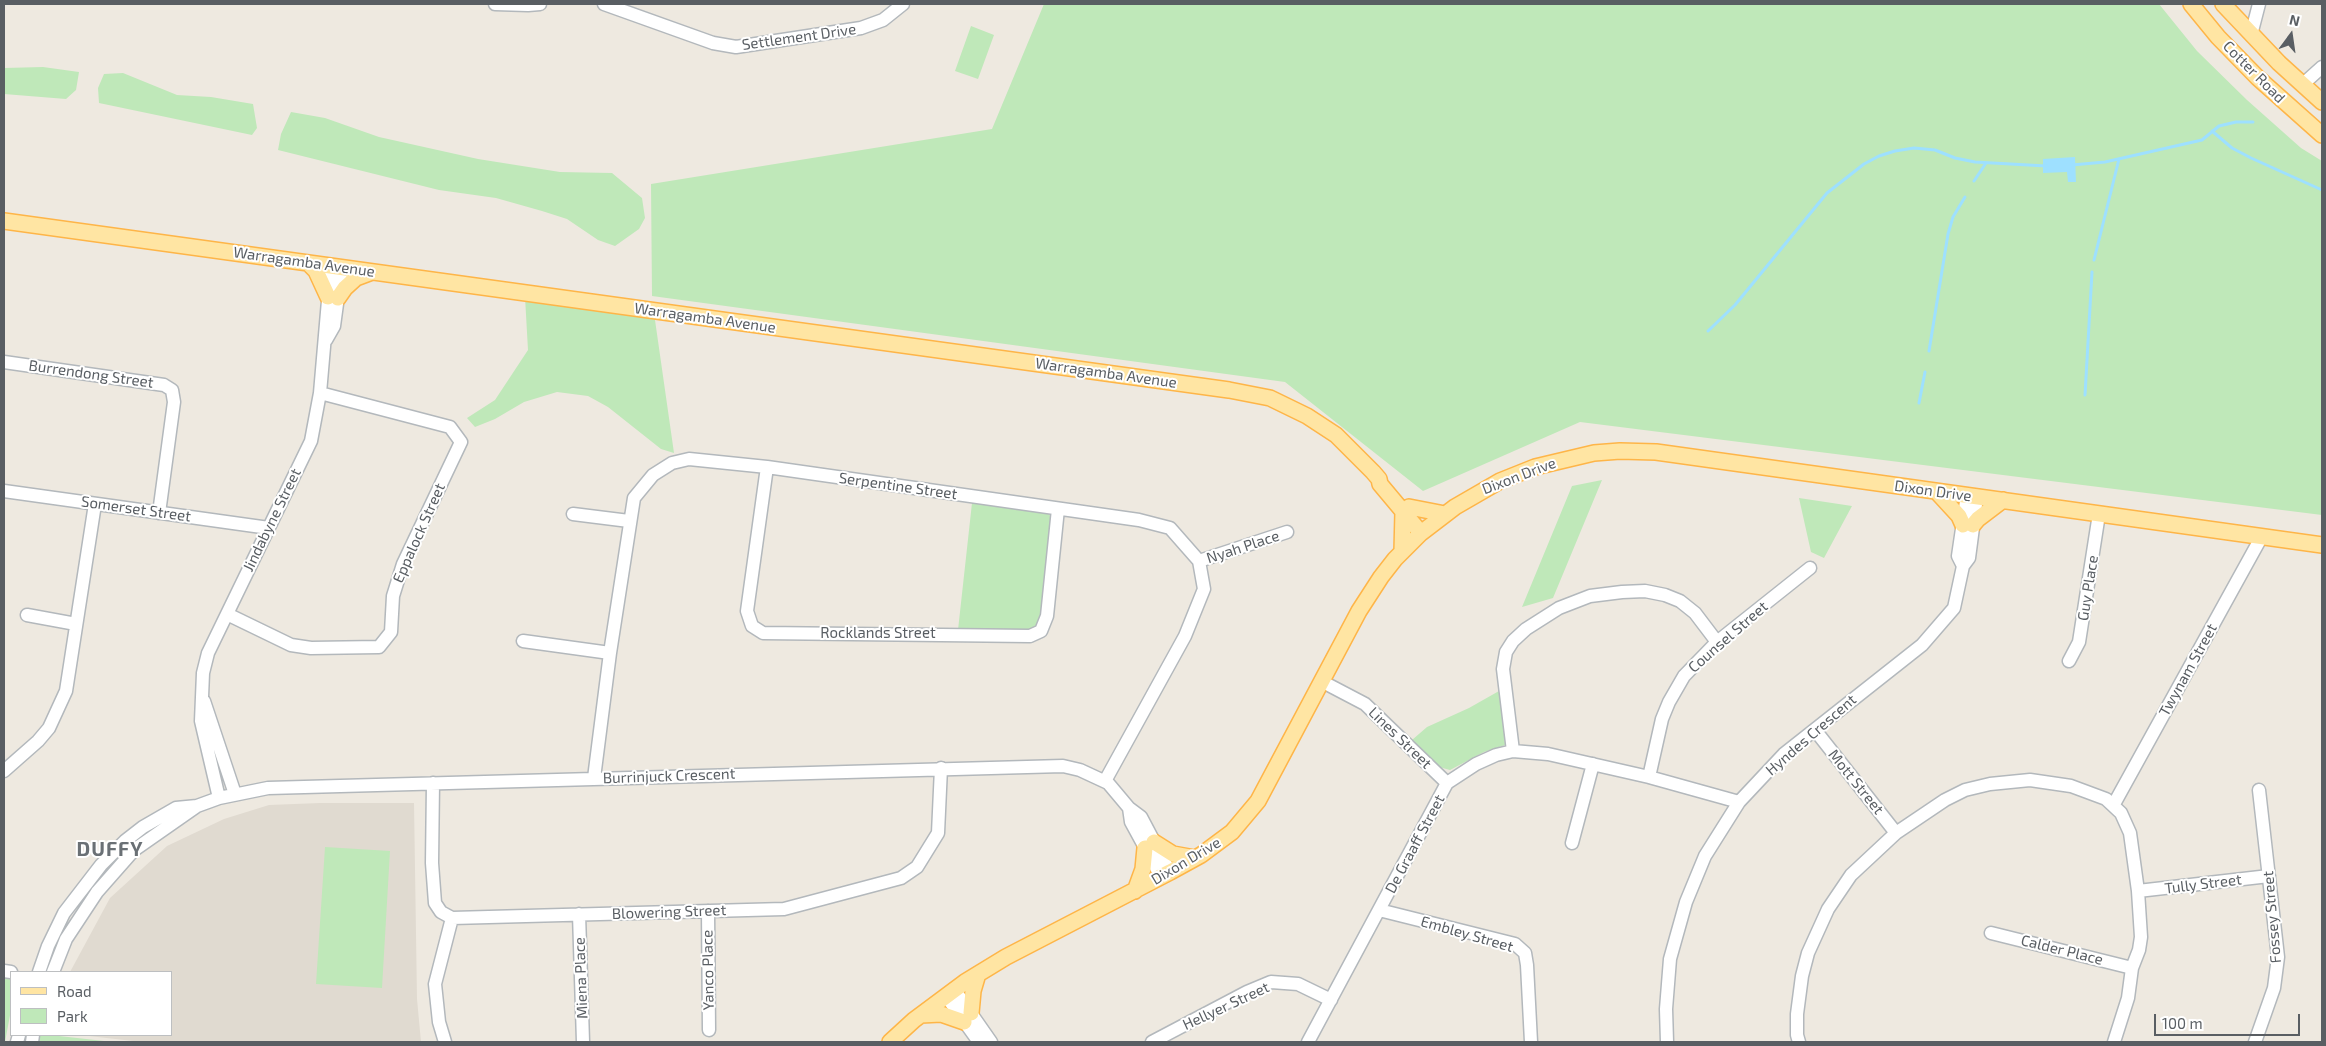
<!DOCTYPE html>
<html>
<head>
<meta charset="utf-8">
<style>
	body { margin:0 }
	#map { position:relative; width:2326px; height:1046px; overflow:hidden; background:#eee9e0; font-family:"Exo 2",sans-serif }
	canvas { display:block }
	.frame { position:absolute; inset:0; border:5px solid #595e63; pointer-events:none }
	.legend { position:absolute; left:10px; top:971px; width:162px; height:65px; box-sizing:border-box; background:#fff; border:1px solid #bdbfc1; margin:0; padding:6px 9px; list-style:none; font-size:15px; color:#595e63 }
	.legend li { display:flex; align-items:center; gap:10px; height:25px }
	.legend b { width:25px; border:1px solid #bdbfc1 }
	.north { position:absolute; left:2266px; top:10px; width:50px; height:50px; -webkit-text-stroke:4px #fff; paint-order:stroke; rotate:14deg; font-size:14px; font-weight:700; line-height:20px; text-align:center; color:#595e63 }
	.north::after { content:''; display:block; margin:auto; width:18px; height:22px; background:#595e63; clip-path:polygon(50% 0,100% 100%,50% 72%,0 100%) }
	.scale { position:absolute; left:2154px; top:1014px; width:146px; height:22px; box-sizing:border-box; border:2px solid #595e63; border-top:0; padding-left:6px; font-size:15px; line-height:18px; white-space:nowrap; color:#595e63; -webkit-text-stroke:4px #fff; paint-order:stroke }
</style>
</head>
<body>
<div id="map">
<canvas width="2326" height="1046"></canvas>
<div class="frame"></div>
<ul class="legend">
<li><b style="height:6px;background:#ffe5a3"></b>Road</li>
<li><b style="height:14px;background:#bfe8b9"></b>Park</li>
</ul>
<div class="north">N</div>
<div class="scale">100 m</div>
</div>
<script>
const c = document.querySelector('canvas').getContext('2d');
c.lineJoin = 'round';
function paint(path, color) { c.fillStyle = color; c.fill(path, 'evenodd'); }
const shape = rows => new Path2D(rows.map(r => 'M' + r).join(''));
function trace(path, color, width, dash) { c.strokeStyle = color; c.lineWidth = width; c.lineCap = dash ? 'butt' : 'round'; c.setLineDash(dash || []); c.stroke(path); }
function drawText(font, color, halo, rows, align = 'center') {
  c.font = font + ' "Exo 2",sans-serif'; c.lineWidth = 4; c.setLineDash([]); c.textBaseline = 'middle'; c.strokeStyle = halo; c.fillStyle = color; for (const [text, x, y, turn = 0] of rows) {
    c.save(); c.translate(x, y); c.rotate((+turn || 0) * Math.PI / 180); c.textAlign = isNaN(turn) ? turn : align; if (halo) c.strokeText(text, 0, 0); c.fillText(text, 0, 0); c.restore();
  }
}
paint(shape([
	[320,803,414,803,417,999,421,1042,142,1042,80,1035,171,1035,171,972,70,972,110,898,167,846,224,819,269,805]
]), '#e0dad0');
paint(shape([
	[1044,4,2159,4,2197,51,2247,100,2301,148,2322,161,2322,515,1580,422,1423,491,1285,382,652,296,651,184,992,129],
	[971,26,994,35,978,79,955,71],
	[43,67,79,72,76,90,66,99,4,94,4,68],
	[123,73,177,95,211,97,253,104,257,128,252,135,99,103,98,88,104,74],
	[291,112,325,118,379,137,478,159,560,172,612,173,642,198,645,218,639,229,615,246,598,240,567,219,542,211,496,198,439,190,278,150,281,134],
	[525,297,654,313,674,453,661,449,608,407,588,396,557,392,524,402,495,419,475,427,467,418,495,400,528,350],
	[1602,480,1553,598,1522,607,1572,486],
	[1799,498,1852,506,1824,558,1811,552],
	[972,503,1046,512,1052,517,1040,621,1035,628,1028,632,958,630],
	[1499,691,1502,707,1505,745,1484,752,1450,770,1439,767,1412,740,1427,727,1469,708],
	[325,847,390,851,382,988,316,984],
	[4,978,11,979,11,1010,5,1042],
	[37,1035,50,1035,113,1042,37,1042]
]), '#bfe8b9');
paint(shape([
	[2075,157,2076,182,2068,182,2067,172,2043,173,2043,159]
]), '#9ee0ff');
trace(shape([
	[2212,131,2232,148,2251,158,2322,190],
	[2072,165,2105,162,2202,140,2219,126,2236,122,2253,122],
	[1974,181,1986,163],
	[2094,260,2119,159],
	[1708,331,1735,305,1827,193,1864,164,1879,156,1895,151,1914,148,1935,150,1955,158,1975,162,2046,166],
	[1929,351,1948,234,1953,217,1965,197],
	[2085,395,2092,272],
	[1919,403,1925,372]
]), '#9ee0ff', 3);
const minor = shape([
	[495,4,528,5,540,4],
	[604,4,713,43,736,47,861,28,883,20,903,4],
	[2251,35,2259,4],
	[2302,85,2322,67],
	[326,340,334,326,342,267],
	[4,362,164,385,172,390,174,402,159,513],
	[767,467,747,611,752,626,763,633,1030,636,1041,631,1047,616,1058,509],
	[4,491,269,528],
	[573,514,629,521],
	[1199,561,1287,532],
	[1963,566,1958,556,1967,495],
	[227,614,291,645,311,648,379,647,391,632,393,596,403,564,461,442,450,427,320,393],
	[27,615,76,624],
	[523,641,610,653],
	[2069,661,2079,642,2099,514],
	[1323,682,1365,704,1447,783],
	[204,701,235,794],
	[1815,730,1896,833],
	[1513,751,1503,669,1506,652,1513,641,1526,629,1559,608,1590,596,1622,592,1645,591,1665,595,1680,601,1695,613,1717,642],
	[4,771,38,741,49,728,66,691,95,504],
	[1649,777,1662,719,1669,702,1684,676,1717,642,1810,568],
	[594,778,610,653,634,498,653,475,672,463,689,459,767,467,1139,520,1170,528,1199,561,1204,589,1185,636,1105,781],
	[433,783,432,863,435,903,441,912,452,918,784,909,901,878,917,867,938,833,941,768],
	[219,798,201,721,203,673,208,653,311,441,320,393,331,266],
	[2114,804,2262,536],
	[1129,808,1131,822,1161,877],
	[1572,843,1593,764],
	[2138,891,2269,876],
	[1379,910,1515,944,1525,953,1527,965,1531,1042],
	[708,911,709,1030],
	[579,914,583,1042],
	[1991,933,2132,968],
	[4,971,11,972],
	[39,972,48,946,64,913,101,865,125,841,143,827,176,808,197,806,219,798,268,788,1063,766,1080,770,1108,783,1129,808,1141,817,1170,872],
	[53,972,66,939,97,892,134,850,197,806],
	[954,989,991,1042],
	[946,996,979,1042],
	[17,1042,19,1035],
	[32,1042,33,1035],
	[445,1042,439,1022,435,984,452,918],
	[1152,1042,1247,992,1271,982,1298,984,1331,1000],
	[1308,1042,1447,783,1476,764,1496,755,1513,751,1548,754,1649,777,1739,802],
	[1667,1042,1666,1009,1670,959,1686,902,1705,856,1739,802,1784,754,1922,645,1954,608,1963,566,1969,558,1977,497],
	[1799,1042,1797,1035,1797,1014,1802,976,1808,953,1828,909,1851,875,1896,833,1945,800,1965,790,1990,784,2030,780,2071,786,2106,799,2121,813,2130,833,2138,891,2141,937,2139,950,2132,968,2128,998,2114,1042],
	[2255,1042,2274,988,2278,957,2259,790]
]);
const major = shape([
	[2191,4,2218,37,2258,78,2322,135],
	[2223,4,2279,63,2322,102],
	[4,221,1229,390,1270,398,1307,416,1336,435,1373,472,1379,479,1380,484,1421,533],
	[308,263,316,271,328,297],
	[338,298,345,288,356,278,372,272],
	[1936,491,1959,516,1963,525],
	[1409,507,1445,514],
	[1973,525,1978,519,2003,500],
	[1402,552,1403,511],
	[1154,842,1173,854,1195,858],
	[1135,891,1143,869,1145,848],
	[971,1013,973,991,978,974],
	[921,1015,941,1014,964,1022],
	[890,1042,914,1020,965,982,1006,957,1170,872,1201,855,1232,832,1258,801,1359,611,1381,577,1395,559,1421,533,1455,507,1500,481,1535,467,1594,453,1620,451,1656,452,2322,545]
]);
trace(minor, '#b3b8bc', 15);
trace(major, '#feb548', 18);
trace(minor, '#fff', 12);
trace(major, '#ffe5a3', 15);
drawText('15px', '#595e63', '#fff', [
	["Settlement Drive",799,37,-8],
	["Cotter Road",2254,72,45],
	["Warragamba Avenue",304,262,8],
	["Warragamba Avenue",705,318,8],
	["Warragamba Avenue",1106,373,8],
	["Burrendong Street",91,374,8],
	["Dixon Drive",1519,476,-21],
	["Serpentine Street",898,486,8],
	["Dixon Drive",1933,491,8],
	["Somerset Street",136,509,8],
	["Jindabyne Street",272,520,-64],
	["Eppalock Street",419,533,-66],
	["Nyah Place",1243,547,-18],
	["Guy Place",2088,588,-81],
	["Rocklands Street",878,633],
	["Counsel Street",1728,637,-41],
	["Twynam Street",2188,670,-61],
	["Hyndes Crescent",1811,735,-41],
	["Lines Street",1400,738,44],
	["Burrinjuck Crescent",669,776,-2],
	["Mott Street",1856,782,51],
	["De Graaff Street",1415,844,-62],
	["Dixon Drive",1186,861,-31],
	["Tully Street",2203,884,-7],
	["Blowering Street",669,912,-2],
	["Fossey Street",2272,917,-95],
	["Embley Street",1467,934,16],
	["Calder Place",2062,950,14],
	["Yanco Place",708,970,-91],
	["Miena Place",581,978,-92],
	["Hellyer Street",1226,1006,-25]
]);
c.letterSpacing = '1px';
drawText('bold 20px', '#6a7075', '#fff', [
	["DUFFY",110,849]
]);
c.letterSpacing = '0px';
</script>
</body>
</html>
